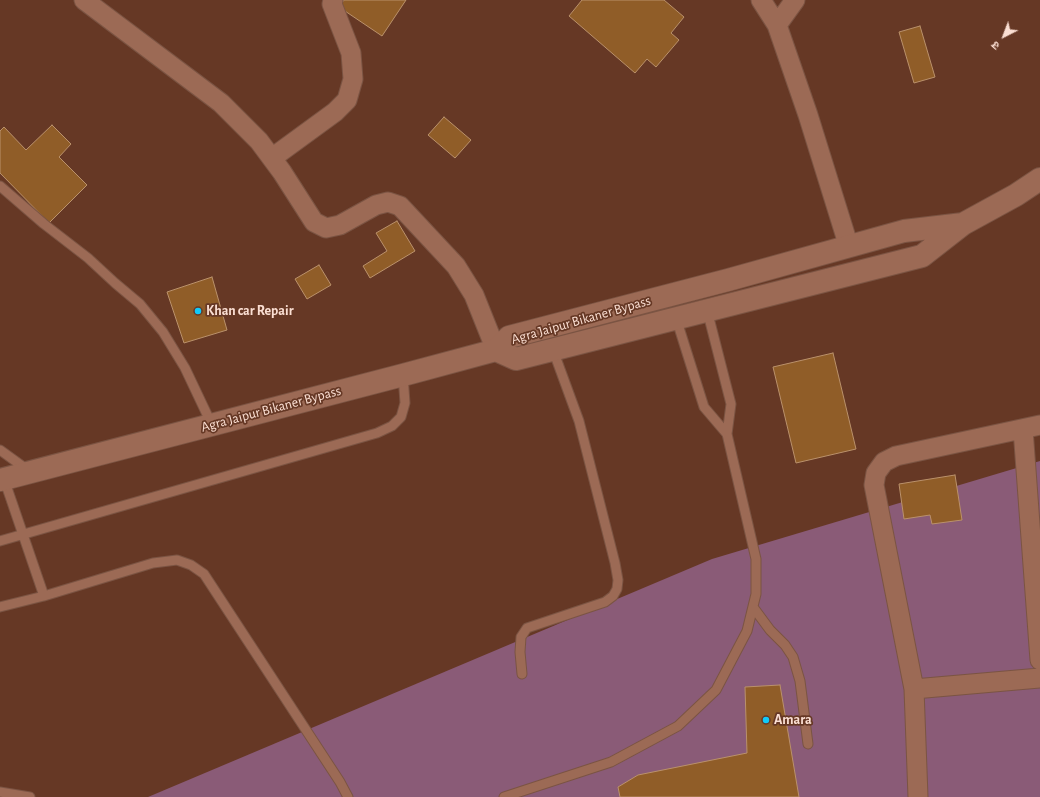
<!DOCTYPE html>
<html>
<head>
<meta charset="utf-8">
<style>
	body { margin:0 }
	#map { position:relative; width:1040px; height:797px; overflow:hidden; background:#663825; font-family:"Alegreya Sans","Noto Sans Devanagari",sans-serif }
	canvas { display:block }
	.north { position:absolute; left:984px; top:16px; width:40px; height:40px; -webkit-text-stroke:3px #663825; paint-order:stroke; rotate:222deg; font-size:11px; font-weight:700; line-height:16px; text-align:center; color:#fbdfd3 }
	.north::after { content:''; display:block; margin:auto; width:14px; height:18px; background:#fbdfd3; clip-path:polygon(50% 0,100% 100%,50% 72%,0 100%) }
</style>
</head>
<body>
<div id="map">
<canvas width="1040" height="797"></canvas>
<div class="north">उ</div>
</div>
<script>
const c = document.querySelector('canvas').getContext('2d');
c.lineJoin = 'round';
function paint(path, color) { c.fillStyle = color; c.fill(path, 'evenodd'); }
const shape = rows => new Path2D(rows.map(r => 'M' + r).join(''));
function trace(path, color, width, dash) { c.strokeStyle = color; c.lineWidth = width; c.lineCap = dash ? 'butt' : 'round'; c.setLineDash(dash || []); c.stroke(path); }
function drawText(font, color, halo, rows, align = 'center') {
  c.font = font + ' "Alegreya Sans",sans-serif'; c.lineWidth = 3.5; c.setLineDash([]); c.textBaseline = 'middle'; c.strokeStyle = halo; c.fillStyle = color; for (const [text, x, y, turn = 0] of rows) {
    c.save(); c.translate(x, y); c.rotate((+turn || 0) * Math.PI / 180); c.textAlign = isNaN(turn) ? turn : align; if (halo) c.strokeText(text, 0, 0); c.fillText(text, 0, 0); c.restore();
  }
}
paint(shape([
	[1040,461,1040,797,148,797,712,559]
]), '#8a5b77');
const building = shape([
	[344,0,406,0,382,36,339,7,344,0],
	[582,0,664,0,684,17,671,33,679,40,656,67,647,59,635,73,569,16,582,0],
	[920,26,935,77,914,83,899,32,920,26],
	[444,117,471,140,455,158,428,135,444,117],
	[52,125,71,144,59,157,87,185,49,223,0,173,0,131,4,127,26,150,52,125],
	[397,221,415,251,370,278,363,266,387,251,376,233,397,221],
	[319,265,331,285,307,299,295,279,319,265],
	[212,277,227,330,184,343,167,292,212,277],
	[833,353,856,449,796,463,773,367,833,353],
	[955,475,962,520,932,524,930,515,904,519,899,484,955,475],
	[780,685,799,797,620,797,618,787,638,775,747,753,745,687,780,685]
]);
paint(building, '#905d28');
trace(building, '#ba916b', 1);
const service = shape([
	[0,186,44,224,88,258,115,283,140,304,163,332,185,368,212,425],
	[676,318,704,407,727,434],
	[0,450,29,471],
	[4,479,44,596],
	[0,541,377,433,392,426,401,417,405,403,403,375],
	[0,607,44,596,153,563,177,560,191,565,204,574,340,782,348,797],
	[753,607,770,630,785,645,793,657,800,681,808,744],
	[522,674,520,652,521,637,527,628,605,602,613,596,617,589,618,580,615,563,579,421,553,350],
	[0,792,30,797],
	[504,797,611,762,678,726,716,690,747,631,756,594,756,559,727,434,731,404,707,310]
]);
const minor = shape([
	[84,0,221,103,259,141,282,172,314,222,326,228,340,225,376,205,388,202,400,206,456,266,474,295,496,350],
	[761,0,777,25,808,115,849,247],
	[777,25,795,0],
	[272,158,335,112,347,100,353,79,351,53,332,4,333,0],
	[1023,429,1040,660],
	[914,689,1040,678],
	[918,797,914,689,874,485,876,473,884,462,896,456,1040,425]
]);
const secondary = shape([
	[496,350,516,359,922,256,963,224],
	[0,480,403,375,496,350,509,337,728,280,904,231,963,224,1016,195,1040,179]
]);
trace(service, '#7b5443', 11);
trace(minor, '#7b5443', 21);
trace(secondary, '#7b5443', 24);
trace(service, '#9c6a55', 9);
trace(minor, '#9c6a55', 19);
trace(secondary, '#9c6a55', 22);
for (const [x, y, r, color] of [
	[198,311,4,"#10cafa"],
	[766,720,4,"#10cafa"]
]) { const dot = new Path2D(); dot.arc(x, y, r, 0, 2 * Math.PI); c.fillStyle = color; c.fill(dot); trace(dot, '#663825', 1.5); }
drawText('bold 14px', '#fbdfd3', '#663825', [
	["Khan car Repair",206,311],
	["Amara",774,720]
], 'left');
drawText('14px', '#fbdfd3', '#663825', [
	["Agra Jaipur Bikaner Bypass",581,320,-16],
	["Agra Jaipur Bikaner Bypass",271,409,-15]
]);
</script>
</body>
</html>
